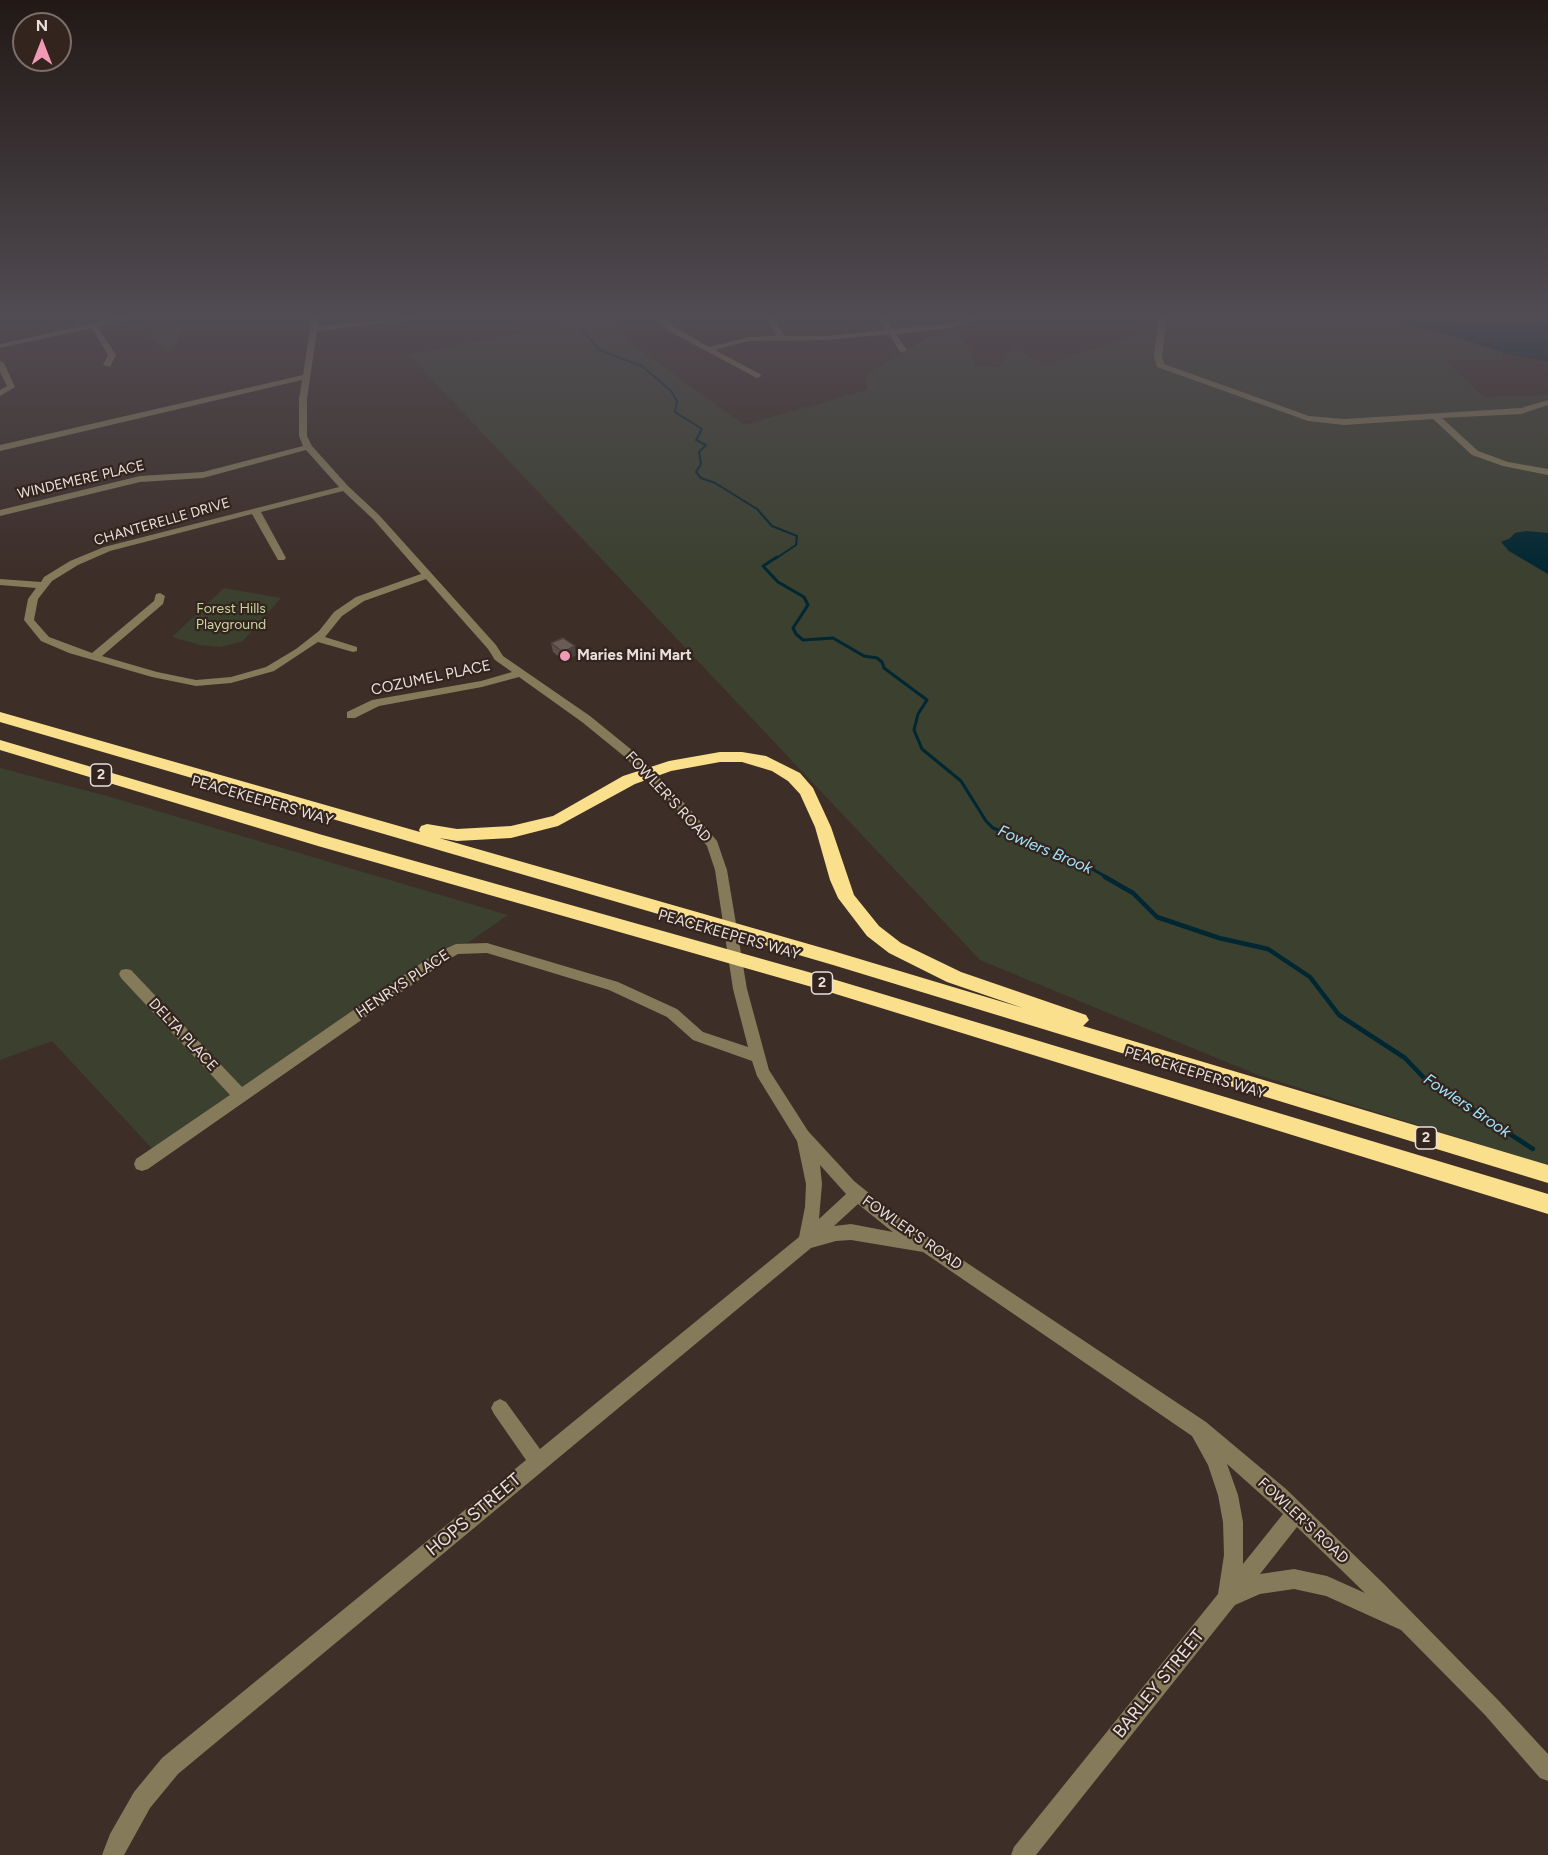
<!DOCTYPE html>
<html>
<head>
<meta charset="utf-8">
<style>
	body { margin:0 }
	#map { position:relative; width:1548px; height:1855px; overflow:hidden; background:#3d2e28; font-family:Figtree,sans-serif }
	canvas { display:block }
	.north { position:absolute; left:12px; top:12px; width:60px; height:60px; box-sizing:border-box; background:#33241e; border:2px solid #7c6f6a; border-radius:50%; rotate:0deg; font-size:16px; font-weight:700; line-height:24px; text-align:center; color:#e9dfdb }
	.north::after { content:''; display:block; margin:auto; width:21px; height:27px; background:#f09ab5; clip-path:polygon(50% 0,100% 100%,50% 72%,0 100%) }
</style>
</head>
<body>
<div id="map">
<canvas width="1548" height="1855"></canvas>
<div class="north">N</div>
</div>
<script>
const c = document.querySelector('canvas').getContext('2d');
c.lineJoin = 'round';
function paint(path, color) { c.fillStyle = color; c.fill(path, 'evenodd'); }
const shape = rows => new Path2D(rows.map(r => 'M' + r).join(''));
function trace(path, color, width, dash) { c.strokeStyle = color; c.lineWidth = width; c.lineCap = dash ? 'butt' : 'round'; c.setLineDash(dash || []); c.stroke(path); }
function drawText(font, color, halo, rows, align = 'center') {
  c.font = font + ' Figtree,sans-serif'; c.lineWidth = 4.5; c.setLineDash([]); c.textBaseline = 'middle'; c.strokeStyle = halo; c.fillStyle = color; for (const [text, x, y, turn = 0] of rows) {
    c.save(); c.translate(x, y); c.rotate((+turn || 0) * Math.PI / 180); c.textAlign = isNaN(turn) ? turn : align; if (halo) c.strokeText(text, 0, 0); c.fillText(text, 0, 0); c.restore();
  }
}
paint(shape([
	[576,315,612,315,635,346,744,425,867,390,866,374,950,325,972,352,975,365,1000,367,1012,348,1046,365,1172,322,1165,315,1395,315,1403,324,1416,328,1452,335,1501,352,1503,360,1445,360,1484,397,1548,395,1548,533,1517,532,1509,539,1501,541,1509,551,1548,574,1548,1166,1258,1075,980,960,409,355,559,325],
	[181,327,174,351,164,351,147,334],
	[224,588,281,598,243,641,221,647,200,645,172,637],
	[0,768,107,796,508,915,159,1156,52,1041,0,1060]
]), '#3b402f');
paint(shape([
	[1395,315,1548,315,1548,362,1501,352,1441,332,1416,328,1403,324],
	[1526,531,1548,533,1548,574,1509,551,1501,542,1509,539,1515,533]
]), '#002732');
trace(shape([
	[580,315,582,329,599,350,642,366,671,391,677,401,675,412,702,429,696,440,706,445,699,452,701,464,696,472,701,478,715,483,757,509,772,526,797,536,796,545,775,559]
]), '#002732', 2);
trace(shape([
	[777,557,763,566,778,582,804,597,808,605,793,628,796,634,803,640,833,638,864,656,877,658,882,662,884,668,927,700,918,714,914,730,922,749,961,781,986,821,993,828,1087,866,1108,878]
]), '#002732', 3);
trace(shape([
	[1105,877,1133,893,1157,917,1219,938,1268,949,1310,977,1339,1015,1405,1058,1425,1079,1533,1149]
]), '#002732', 4.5);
paint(shape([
	[130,315,145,315,98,327,116,355,110,367,103,365,108,355,92,328,0,348,0,344,130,315],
	[312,315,320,315,318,326,431,315,461,315,317,331,307,399,307,436,312,446,348,486,379,515,496,645,503,656,590,716,633,751,688,807,717,841,727,870,747,989,769,1070,808,1131,854,1181,901,1219,1206,1422,1286,1489,1384,1584,1499,1701,1548,1754,1548,1781,1540,1778,1485,1715,1401,1630,1326,1596,1294,1589,1260,1594,1235,1605,1036,1855,1011,1855,1014,1847,1218,1594,1224,1555,1223,1522,1218,1495,1208,1465,1192,1436,923,1252,851,1240,836,1241,811,1248,178,1774,150,1808,124,1855,102,1855,110,1834,134,1792,162,1758,526,1460,494,1414,491,1408,494,1402,500,1399,506,1402,540,1449,799,1237,805,1207,806,1184,797,1141,757,1076,752,1061,693,1040,667,1017,609,990,487,953,458,954,446,961,148,1169,142,1171,136,1169,134,1164,136,1159,230,1095,121,978,119,974,121,970,126,969,131,970,242,1087,436,953,456,944,487,943,618,982,677,1009,703,1032,748,1047,733,989,715,870,707,846,680,813,625,757,582,722,519,677,482,687,379,706,355,718,347,718,347,712,372,700,481,681,512,672,495,660,488,649,426,579,364,601,342,616,325,637,357,647,357,651,353,652,318,642,274,671,231,683,196,686,152,677,69,653,41,641,24,620,28,599,36,588,0,585,0,579,41,582,44,577,70,561,104,547,339,487,306,450,203,478,140,482,0,516,0,510,140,476,203,472,303,446,299,436,299,399,302,380,0,451,0,445,303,375,312,315],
	[343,491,373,519,421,574,356,597,334,612,319,631,296,649,266,667,231,677,196,680,157,672,102,656,163,604,165,596,160,593,156,594,154,601,92,653,49,637,34,620,38,599,52,581,78,565,110,551,252,514,278,560,284,560,286,558,261,512,343,491],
	[820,1165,846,1194,819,1219,822,1184,820,1165],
	[858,1204,889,1229,893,1232,851,1224,834,1226,858,1204],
	[1227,1464,1283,1514,1243,1564,1243,1522,1238,1495,1227,1464],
	[1297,1527,1365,1593,1327,1576,1294,1569,1260,1574,1297,1527],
	[655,315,662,315,673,326,709,347,748,337,776,336,765,315,773,315,784,336,827,336,886,330,876,315,884,315,893,329,949,324,978,315,991,315,949,328,896,334,907,350,903,352,900,352,889,334,827,340,748,341,715,350,760,374,761,376,757,378,667,330,655,315],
	[1159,315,1167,315,1162,356,1164,364,1309,416,1344,419,1521,408,1548,400,1548,405,1521,414,1442,418,1478,451,1508,462,1548,469,1548,475,1503,466,1472,455,1433,419,1344,425,1308,421,1157,367,1154,356,1159,315],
	[0,361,4,363,15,387,0,396,0,390,7,386,0,372,0,361]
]), '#857a5a');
paint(shape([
	[0,712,420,832,419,830,421,826,427,824,457,829,511,826,553,816,623,776,669,761,720,752,742,752,766,756,800,773,813,788,831,827,854,895,879,926,901,943,961,972,1086,1015,1089,1020,1083,1026,1548,1165,1548,1183,833,965,0,722,0,712],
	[720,762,742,762,772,771,788,781,800,794,815,827,830,880,838,898,867,936,889,953,947,982,1023,1008,833,951,439,838,457,841,511,838,558,826,635,784,671,771,720,762],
	[0,740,319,834,826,977,1548,1194,1548,1214,826,991,318,846,0,750,0,740]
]), '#fadf8c');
paint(shape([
	[551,643,576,655,564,661,553,652]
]), '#5d4e49');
paint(shape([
	[575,646,576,655,564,661,563,652]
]), '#4c403c');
const building = shape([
	[563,638,575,646,563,652,551,643,563,638]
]);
paint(building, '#6c5b55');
trace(building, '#4c403c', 1.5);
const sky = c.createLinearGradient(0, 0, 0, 575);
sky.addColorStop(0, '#221916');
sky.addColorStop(0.55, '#514c53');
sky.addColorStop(1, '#514c5300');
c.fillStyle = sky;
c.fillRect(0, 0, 1548, 575);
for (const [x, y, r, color] of [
	[565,656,6,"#f09ab5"]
]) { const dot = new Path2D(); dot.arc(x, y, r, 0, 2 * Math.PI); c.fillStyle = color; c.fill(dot); trace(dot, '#33241e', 2); }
drawText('14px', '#e9dfdb', '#33241e', [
	["WINDEMERE PLACE",81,480,-13],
	["CHANTERELLE DRIVE",162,522,-16]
]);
drawText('14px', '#c7d79e', '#33241e', [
	["Forest Hills",231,609],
	["Playground",231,625]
]);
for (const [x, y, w] of [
	[101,775,21],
	[822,983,21],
	[1426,1138,21]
]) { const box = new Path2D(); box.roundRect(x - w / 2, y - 11, w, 22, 4.5); c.fillStyle = '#33241e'; c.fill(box); trace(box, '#e9dfdb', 1.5); }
drawText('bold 14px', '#e9dfdb', null, [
	["2",101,775],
	["2",822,983],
	["2",1426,1138]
]);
drawText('bold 15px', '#e9dfdb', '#33241e', [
	["Maries Mini Mart",577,656]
], 'left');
drawText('15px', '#e9dfdb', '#33241e', [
	["COZUMEL PLACE",431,678,-12],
	["FOWLER'S ROAD",668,797,47],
	["PEACEKEEPERS WAY",262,801,16],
	["PEACEKEEPERS WAY",729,935,16],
	["HENRYS PLACE",403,984,-34],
	["DELTA PLACE",183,1035,47],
	["PEACEKEEPERS WAY",1195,1073,17],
	["FOWLER'S ROAD",912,1233,35],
	["FOWLER'S ROAD",1303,1521,43]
]);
drawText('italic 16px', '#a0e5fd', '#33241e', [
	["Fowlers Brook",1045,850,23],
	["Fowlers Brook",1467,1106,34]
]);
drawText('18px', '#e9dfdb', '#33241e', [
	["HOPS STREET",474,1515,-40],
	["BARLEY STREET",1159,1684,-51]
]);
</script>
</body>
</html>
